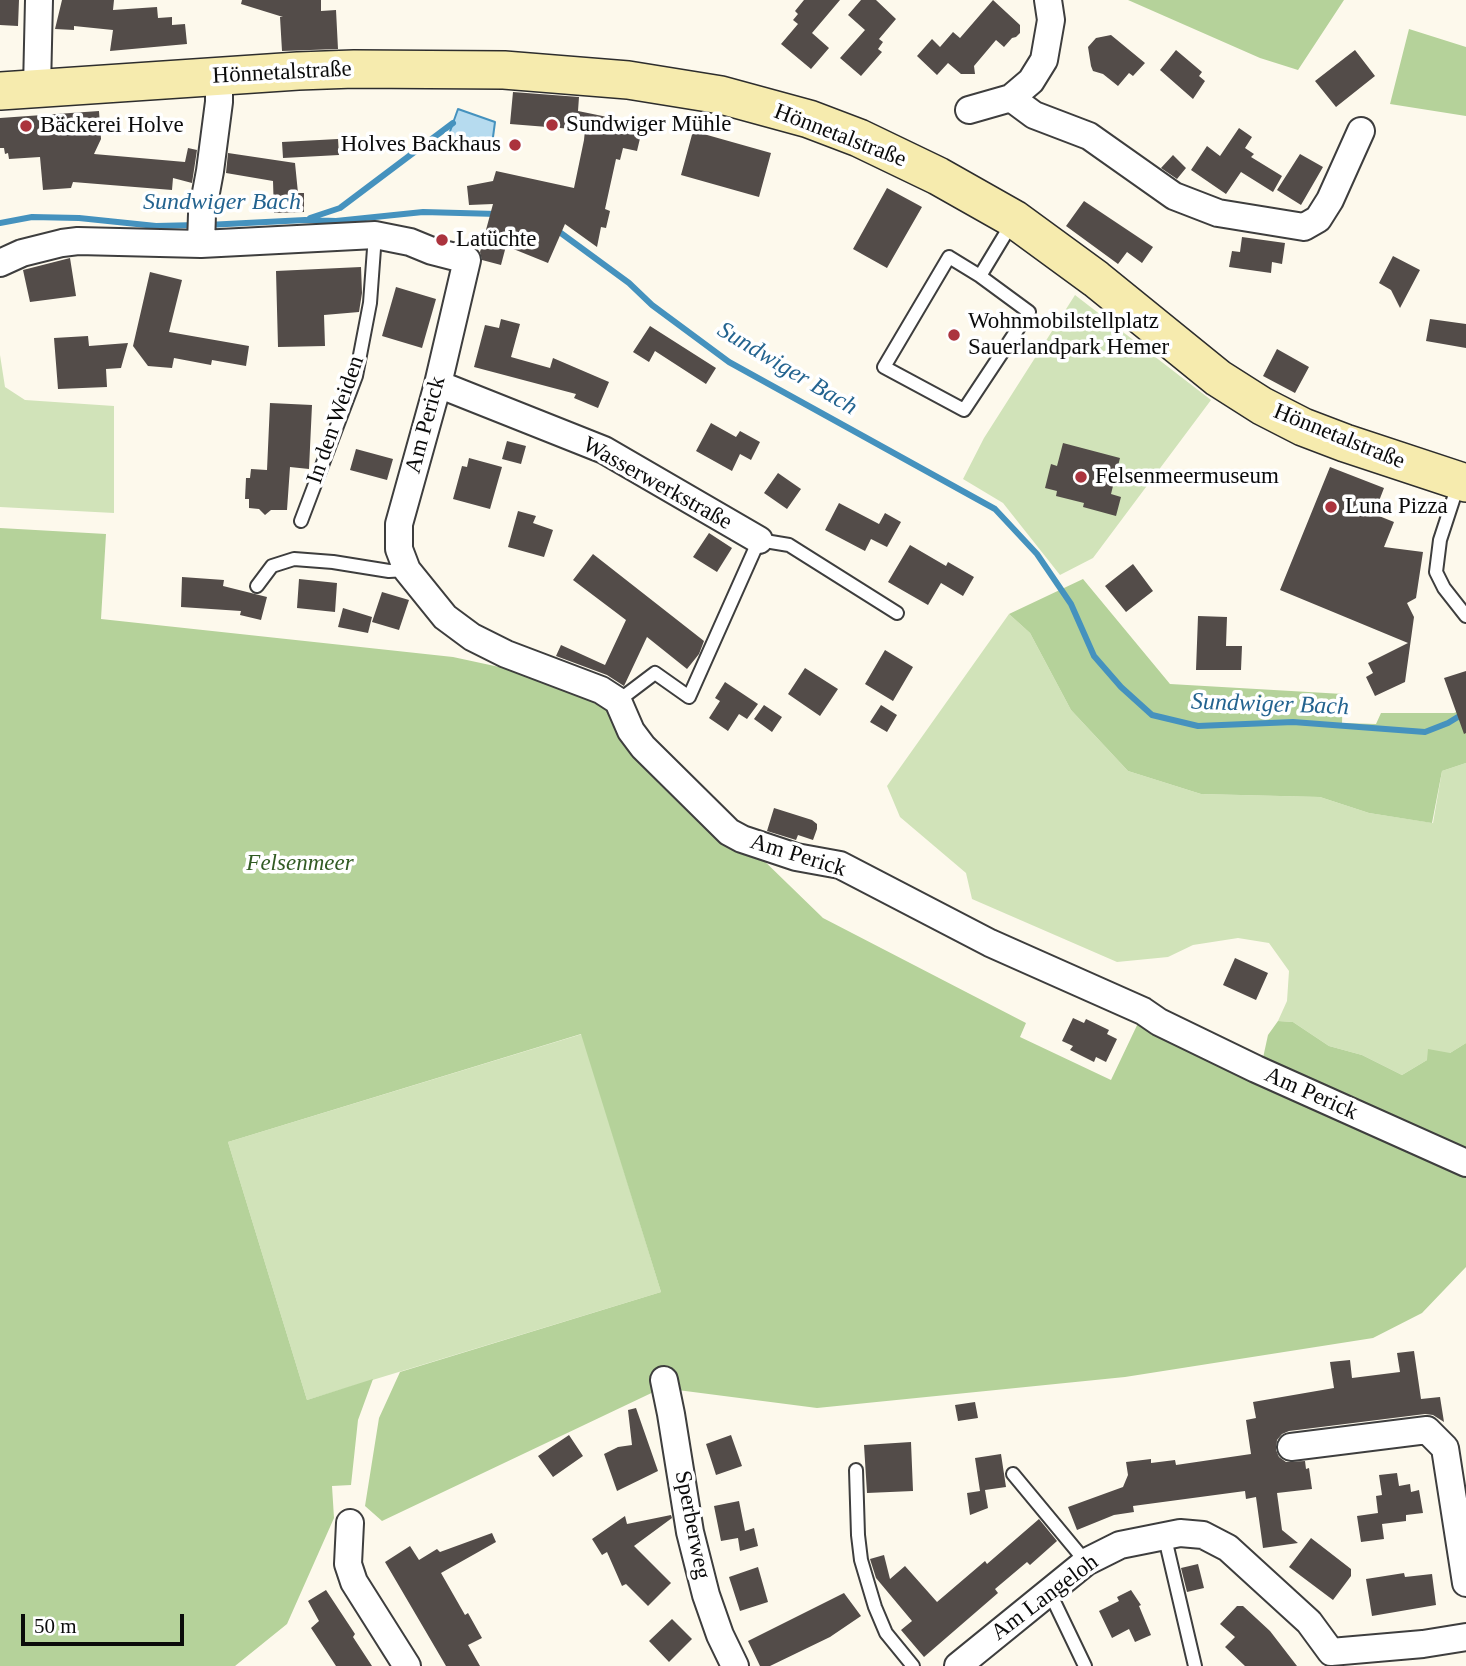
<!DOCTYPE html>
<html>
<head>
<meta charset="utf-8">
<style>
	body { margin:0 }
	#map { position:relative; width:1466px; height:1666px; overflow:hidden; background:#fdf9ec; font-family:"Times New Roman",serif }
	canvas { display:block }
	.scale { position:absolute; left:21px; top:1614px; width:163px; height:32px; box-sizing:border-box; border:4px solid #0b0b0b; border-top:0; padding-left:9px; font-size:21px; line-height:24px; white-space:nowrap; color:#0b0b0b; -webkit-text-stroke:5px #fff; paint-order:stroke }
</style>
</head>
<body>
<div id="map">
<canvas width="1466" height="1666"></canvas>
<div class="scale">50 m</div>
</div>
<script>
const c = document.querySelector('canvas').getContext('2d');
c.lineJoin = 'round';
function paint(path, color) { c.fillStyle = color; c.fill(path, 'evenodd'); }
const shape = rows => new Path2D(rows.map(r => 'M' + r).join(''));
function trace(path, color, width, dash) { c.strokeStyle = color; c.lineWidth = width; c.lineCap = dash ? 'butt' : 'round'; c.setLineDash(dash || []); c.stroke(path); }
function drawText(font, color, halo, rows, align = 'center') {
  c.font = font + ' "Times New Roman",serif'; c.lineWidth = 7; c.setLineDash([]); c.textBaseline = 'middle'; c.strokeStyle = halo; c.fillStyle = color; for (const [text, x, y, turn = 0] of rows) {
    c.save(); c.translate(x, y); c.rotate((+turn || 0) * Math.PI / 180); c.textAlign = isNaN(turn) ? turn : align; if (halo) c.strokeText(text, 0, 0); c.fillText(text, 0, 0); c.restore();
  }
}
paint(shape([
	[1075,295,1211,400,1093,558,1060,575,1003,503,963,479,984,438],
	[0,355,5,387,25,400,114,406,114,513,0,507],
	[1009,614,1030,633,1071,710,1128,771,1201,794,1320,797,1369,813,1433,823,1442,771,1466,763,1466,1043,1450,1053,1427,1060,1402,1075,1362,1055,1329,1046,1293,1022,1278,1021,1287,1001,1289,971,1269,943,1238,938,1193,945,1168,957,1117,962,972,899,966,873,900,817,887,786],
	[582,1034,661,1292,307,1400,228,1142]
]), '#d1e3b9');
paint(shape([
	[1128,0,1344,0,1298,70,1260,58],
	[1409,29,1466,47,1466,116,1390,104],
	[0,528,106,534,101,619,453,657,527,673,615,702,754,851,823,918,1026,1023,1020,1037,1111,1080,1140,1019,1466,1170,1466,1267,1422,1313,1373,1338,1125,1377,817,1408,662,1388,382,1521,365,1506,379,1418,400,1372,661,1292,581,1034,228,1142,307,1400,373,1379,358,1420,351,1485,332,1486,334,1518,287,1624,235,1666,0,1666],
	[1083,579,1170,684,1343,694,1342,723,1376,724,1381,713,1454,713,1466,708,1466,763,1442,771,1432,823,1369,813,1320,797,1201,794,1128,771,1071,710,1030,633,1009,614],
	[1278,1021,1293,1022,1329,1046,1362,1055,1402,1075,1427,1060,1428,1049,1450,1053,1466,1043,1466,1157,1261,1067,1268,1035]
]), '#b5d29a');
const water = shape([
	[458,109,495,122,491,152,448,137,458,109]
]);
paint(water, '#b6dbef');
trace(water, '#4592be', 2);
trace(shape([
	[310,218,340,208,453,123],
	[0,223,32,217,79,218,156,226,197,225],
	[207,225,305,220,336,221,423,212,497,214],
	[554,228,629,283,652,305,729,362,995,509,1037,554,1071,604,1094,656,1121,687,1152,715,1198,726,1293,722,1425,732,1448,723,1466,712]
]), '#4592be', 6);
paint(shape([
	[0,0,19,0,18,26,0,25],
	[62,0,114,0,113,10,157,7,158,18,172,17,172,25,185,24,187,44,110,51,113,30,74,26,74,30,55,29],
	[242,0,321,0,321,11,336,10,338,49,282,51,280,17,283,17,241,4],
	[804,0,840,0,812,33,829,48,811,69,781,44,798,24,793,20,798,14,795,11],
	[861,0,876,0,896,19,879,39,883,42,878,49,882,52,861,76,840,58,865,30,848,15],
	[993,0,1020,25,1020,33,1016,37,1012,38,1004,47,996,40,974,66,975,74,961,74,948,63,937,75,917,56,932,39,940,47,953,32,960,38],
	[1111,35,1145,63,1133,76,1129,73,1118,86,1103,74,1093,71,1091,66,1088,47,1096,38],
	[1176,50,1202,72,1199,76,1205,81,1193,99,1160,70],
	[1355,50,1375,76,1336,107,1315,81],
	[513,92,579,97,578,111,627,121,626,127,642,130,637,151,623,148,620,160,616,159,605,209,610,211,606,228,601,227,597,247,565,224,548,263,506,246,501,265,482,260,480,252,493,204,469,205,467,186,493,181,496,171,574,188,584,140,585,130,510,124],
	[99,111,101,139,94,154,185,162,188,148,197,150,192,183,173,178,172,190,73,182,71,188,43,190,40,157,9,159,8,153,5,154,4,148,0,148,0,118],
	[1239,128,1252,137,1245,148,1254,154,1251,157,1282,176,1273,192,1241,172,1226,194,1191,170,1207,146,1220,156],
	[693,131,771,153,759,197,681,175],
	[338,139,339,155,283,158,282,142],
	[228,153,295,163,298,193,304,193,304,212,274,213,273,181,226,173],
	[1300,154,1323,167,1301,205,1277,190],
	[1173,155,1186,168,1177,179,1161,168],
	[887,188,922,207,887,268,853,249],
	[1084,201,1153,247,1142,263,1127,252,1118,264,1066,226],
	[1242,237,1285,243,1282,264,1272,262,1271,273,1229,267,1232,251,1240,252],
	[1393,256,1420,270,1400,308,1391,290,1379,283],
	[70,258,76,296,30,302,23,270],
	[361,267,362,293,359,312,324,315,325,346,278,347,276,271],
	[150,272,182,280,169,332,249,346,246,366,212,360,211,365,174,358,172,368,148,366,133,346],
	[396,287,436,299,422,348,382,336],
	[501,319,520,324,511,357,550,368,553,358,609,382,598,408,574,398,576,394,474,367,485,325,499,328],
	[1430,319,1466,324,1466,348,1426,341],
	[650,326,716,368,706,384,655,351,649,362,633,352],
	[88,336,89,346,128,343,121,368,106,369,107,387,58,389,54,338],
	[1277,349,1309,367,1295,393,1263,376],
	[270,403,312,405,309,469,290,467,287,510,271,510,265,515,259,509,249,508,249,499,245,499,246,478,250,478,251,469,267,470],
	[711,423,736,437,740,431,760,442,751,460,740,454,732,471,696,451],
	[507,441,526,446,521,464,502,459],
	[1063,443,1120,458,1111,494,1121,497,1116,516,1083,507,1084,503,1056,496,1057,491,1045,488,1051,464,1057,466],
	[356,449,393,459,387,480,350,470],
	[469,458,502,467,490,509,453,499,462,466,467,467],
	[1330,467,1384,488,1374,514,1394,522,1384,547,1423,552,1416,598,1407,603,1414,617,1405,682,1375,696,1366,677,1373,673,1368,663,1408,643,1280,590],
	[778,473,801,489,787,509,764,493],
	[839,503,879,524,885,513,901,522,887,547,871,539,865,551,825,530],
	[518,511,536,516,533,523,553,530,544,557,508,547],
	[709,533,732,548,717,572,693,557],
	[910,545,946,566,948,562,974,577,963,596,941,583,928,605,888,582],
	[593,554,704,641,699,654,687,669,647,637,624,686,607,675,556,656,561,645,605,665,626,620,573,580],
	[1133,564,1153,591,1126,612,1105,586],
	[182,577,224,580,223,586,267,597,261,620,240,615,241,611,181,607],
	[299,579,337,583,335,612,297,608],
	[382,592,409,600,399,630,372,622],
	[343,608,372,617,368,633,338,627],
	[1198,616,1227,617,1226,646,1242,646,1241,670,1196,670],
	[885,650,913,667,893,701,865,684],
	[805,668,838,689,820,716,788,694],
	[1466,671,1466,733,1464,734,1444,678],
	[725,682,758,704,747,719,739,714,728,731,709,718,720,701,715,698],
	[764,705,782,717,772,732,754,719],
	[881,705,897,715,887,732,870,722],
	[774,808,812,820,817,824,817,829,813,840,798,835,796,840,767,831],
	[1235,958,1268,973,1256,1000,1223,985],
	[1073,1018,1084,1023,1086,1019,1109,1030,1107,1034,1117,1039,1106,1062,1096,1057,1094,1062,1070,1050,1073,1046,1062,1041],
	[1414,1351,1421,1399,1440,1397,1444,1422,1433,1415,1425,1414,1289,1431,1282,1434,1277,1440,1276,1450,1279,1457,1286,1462,1305,1461,1306,1469,1309,1468,1312,1489,1277,1493,1282,1530,1298,1543,1263,1548,1256,1497,1246,1499,1245,1491,1133,1506,1134,1512,1114,1515,1077,1530,1068,1507,1123,1487,1128,1475,1126,1462,1151,1459,1151,1463,1175,1460,1176,1465,1251,1454,1246,1420,1256,1418,1253,1402,1334,1388,1330,1362,1350,1360,1352,1378,1400,1372,1397,1353],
	[975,1402,978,1418,958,1421,955,1405],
	[636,1408,658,1471,617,1491,604,1454,618,1447,632,1445,628,1410],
	[569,1435,583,1456,553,1477,538,1456],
	[731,1435,742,1466,716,1475,706,1444],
	[911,1442,913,1491,867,1493,864,1445],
	[1001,1454,1006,1487,985,1490,988,1508,970,1515,967,1493,980,1491,975,1458],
	[1397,1473,1399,1486,1410,1484,1411,1492,1419,1490,1423,1513,1406,1515,1406,1521,1382,1524,1384,1539,1361,1542,1357,1516,1378,1513,1376,1496,1382,1495,1379,1475],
	[739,1501,745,1531,754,1528,758,1546,740,1551,738,1538,721,1541,714,1506],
	[671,1515,672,1518,634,1546,671,1583,648,1606,626,1584,622,1586,607,1552,602,1555,592,1539,625,1516,627,1524],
	[1039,1519,1057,1541,1030,1565,1027,1562,995,1589,998,1593,924,1657,901,1630,912,1621,876,1578,870,1559,884,1555,890,1579,905,1566,937,1602,985,1561,987,1564],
	[492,1533,496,1542,441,1573,465,1615,468,1613,482,1638,468,1645,480,1666,446,1666,385,1562,410,1546,419,1560,437,1549,440,1552],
	[1311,1538,1351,1569,1351,1576,1333,1600,1289,1567],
	[1198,1564,1204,1588,1187,1592,1181,1568],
	[758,1567,768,1602,740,1611,729,1577],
	[1404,1573,1405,1577,1432,1574,1436,1605,1372,1616,1366,1579],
	[326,1590,355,1634,353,1637,372,1666,336,1666,311,1628,319,1621,308,1601],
	[1131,1590,1141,1605,1139,1606,1151,1635,1135,1642,1129,1629,1112,1638,1099,1611,1119,1601,1117,1597],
	[844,1593,861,1616,830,1637,770,1666,760,1666,748,1641],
	[1237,1606,1243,1606,1270,1631,1297,1666,1245,1666,1225,1647,1235,1637,1220,1624],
	[672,1619,692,1639,669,1662,649,1641]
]), '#534c49');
const lane = shape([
	[980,276,1029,312,964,410,884,367,949,257,980,276,1012,223],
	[1458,485,1440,540,1436,572,1444,588,1466,616],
	[301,521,356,376,370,303,375,235],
	[257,586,272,566,294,559,333,562,389,571,407,570],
	[618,701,655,673,689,697,759,540,789,545,897,613],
	[856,1470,858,1535,861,1560,875,1607,886,1633,913,1666],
	[1013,1474,1086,1562],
	[1164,1534,1195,1666],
	[1049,1591,1085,1666]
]);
const street = shape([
	[37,88,39,0],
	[1011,98,1034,115,1089,136,1174,196,1218,213,1304,227,1318,219,1330,200,1361,131],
	[969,110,1011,98,1031,81,1044,60,1051,20,1048,0],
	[201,244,202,214,210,171,219,102,219,76],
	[0,263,22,253,62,243,78,241,201,244,375,235,410,242,432,251,467,260,438,384,399,524,399,549,407,570,445,617,472,637,506,654,601,690,618,701,631,731,643,747,729,832,742,839,796,857,840,865,990,943,1143,1011,1159,1022,1256,1069,1466,1163],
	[438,384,604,450,759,540],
	[664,1380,671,1414,690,1532,706,1595,720,1635,735,1666],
	[1291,1447,1427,1430,1445,1448,1466,1583],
	[350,1523,348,1564,354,1582,407,1666],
	[958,1666,1086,1562,1120,1545,1180,1533,1203,1535,1228,1548,1309,1622,1331,1652,1423,1644,1466,1637]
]);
const secondary = shape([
	[0,91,298,71,354,69,504,70,628,80,721,95,809,119,859,138,938,176,1014,219,1096,279,1218,378,1262,406,1303,427,1345,443,1466,483]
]);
trace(lane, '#3e3e3e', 16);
trace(street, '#3e3e3e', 30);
trace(secondary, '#2d2d2d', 40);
trace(lane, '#fff', 12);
trace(street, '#fff', 26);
trace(secondary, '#f6ebae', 37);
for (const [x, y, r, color] of [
	[552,125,7,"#ab333d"],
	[26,126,7,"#ab333d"],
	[515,145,7,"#ab333d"],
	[442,240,7,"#ab333d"],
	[954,335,7,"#ab333d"],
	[1081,477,7,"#ab333d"],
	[1331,507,7,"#ab333d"]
]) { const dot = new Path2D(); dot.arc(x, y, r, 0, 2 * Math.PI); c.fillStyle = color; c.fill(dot); trace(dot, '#fff', 2.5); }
drawText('23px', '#0b0b0b', '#fff', [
	["Hönnetalstraße",282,73,-3],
	["Hönnetalstraße",840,136,21],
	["In den Weiden",336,420,-71],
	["Am Perick",426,425,-75],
	["Hönnetalstraße",1339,437,22],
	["Wasserwerkstraße",657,484,29],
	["Am Perick",798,856,17],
	["Am Perick",1311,1094,24],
	["Sperberweg",692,1525,79],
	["Am Langeloh",1045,1598,-37]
]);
drawText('23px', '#0b0b0b', '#fff', [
	["Sundwiger Mühle",566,125],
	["Bäckerei Holve",40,126],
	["Holves Backhaus",501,145,"right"],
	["Latüchte",456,240],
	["Wohnmobilstellplatz",968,322],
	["Sauerlandpark Hemer",968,348],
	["Felsenmeermuseum",1095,477],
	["Luna Pizza",1345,507]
], 'left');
drawText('italic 23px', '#315b23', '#fff', [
	["Felsenmeer",300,864]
]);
drawText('italic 24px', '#23638f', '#fff', [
	["Sundwiger Bach",222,203],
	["Sundwiger Bach",787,369,31],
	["Sundwiger Bach",1270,705,2]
]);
</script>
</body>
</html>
